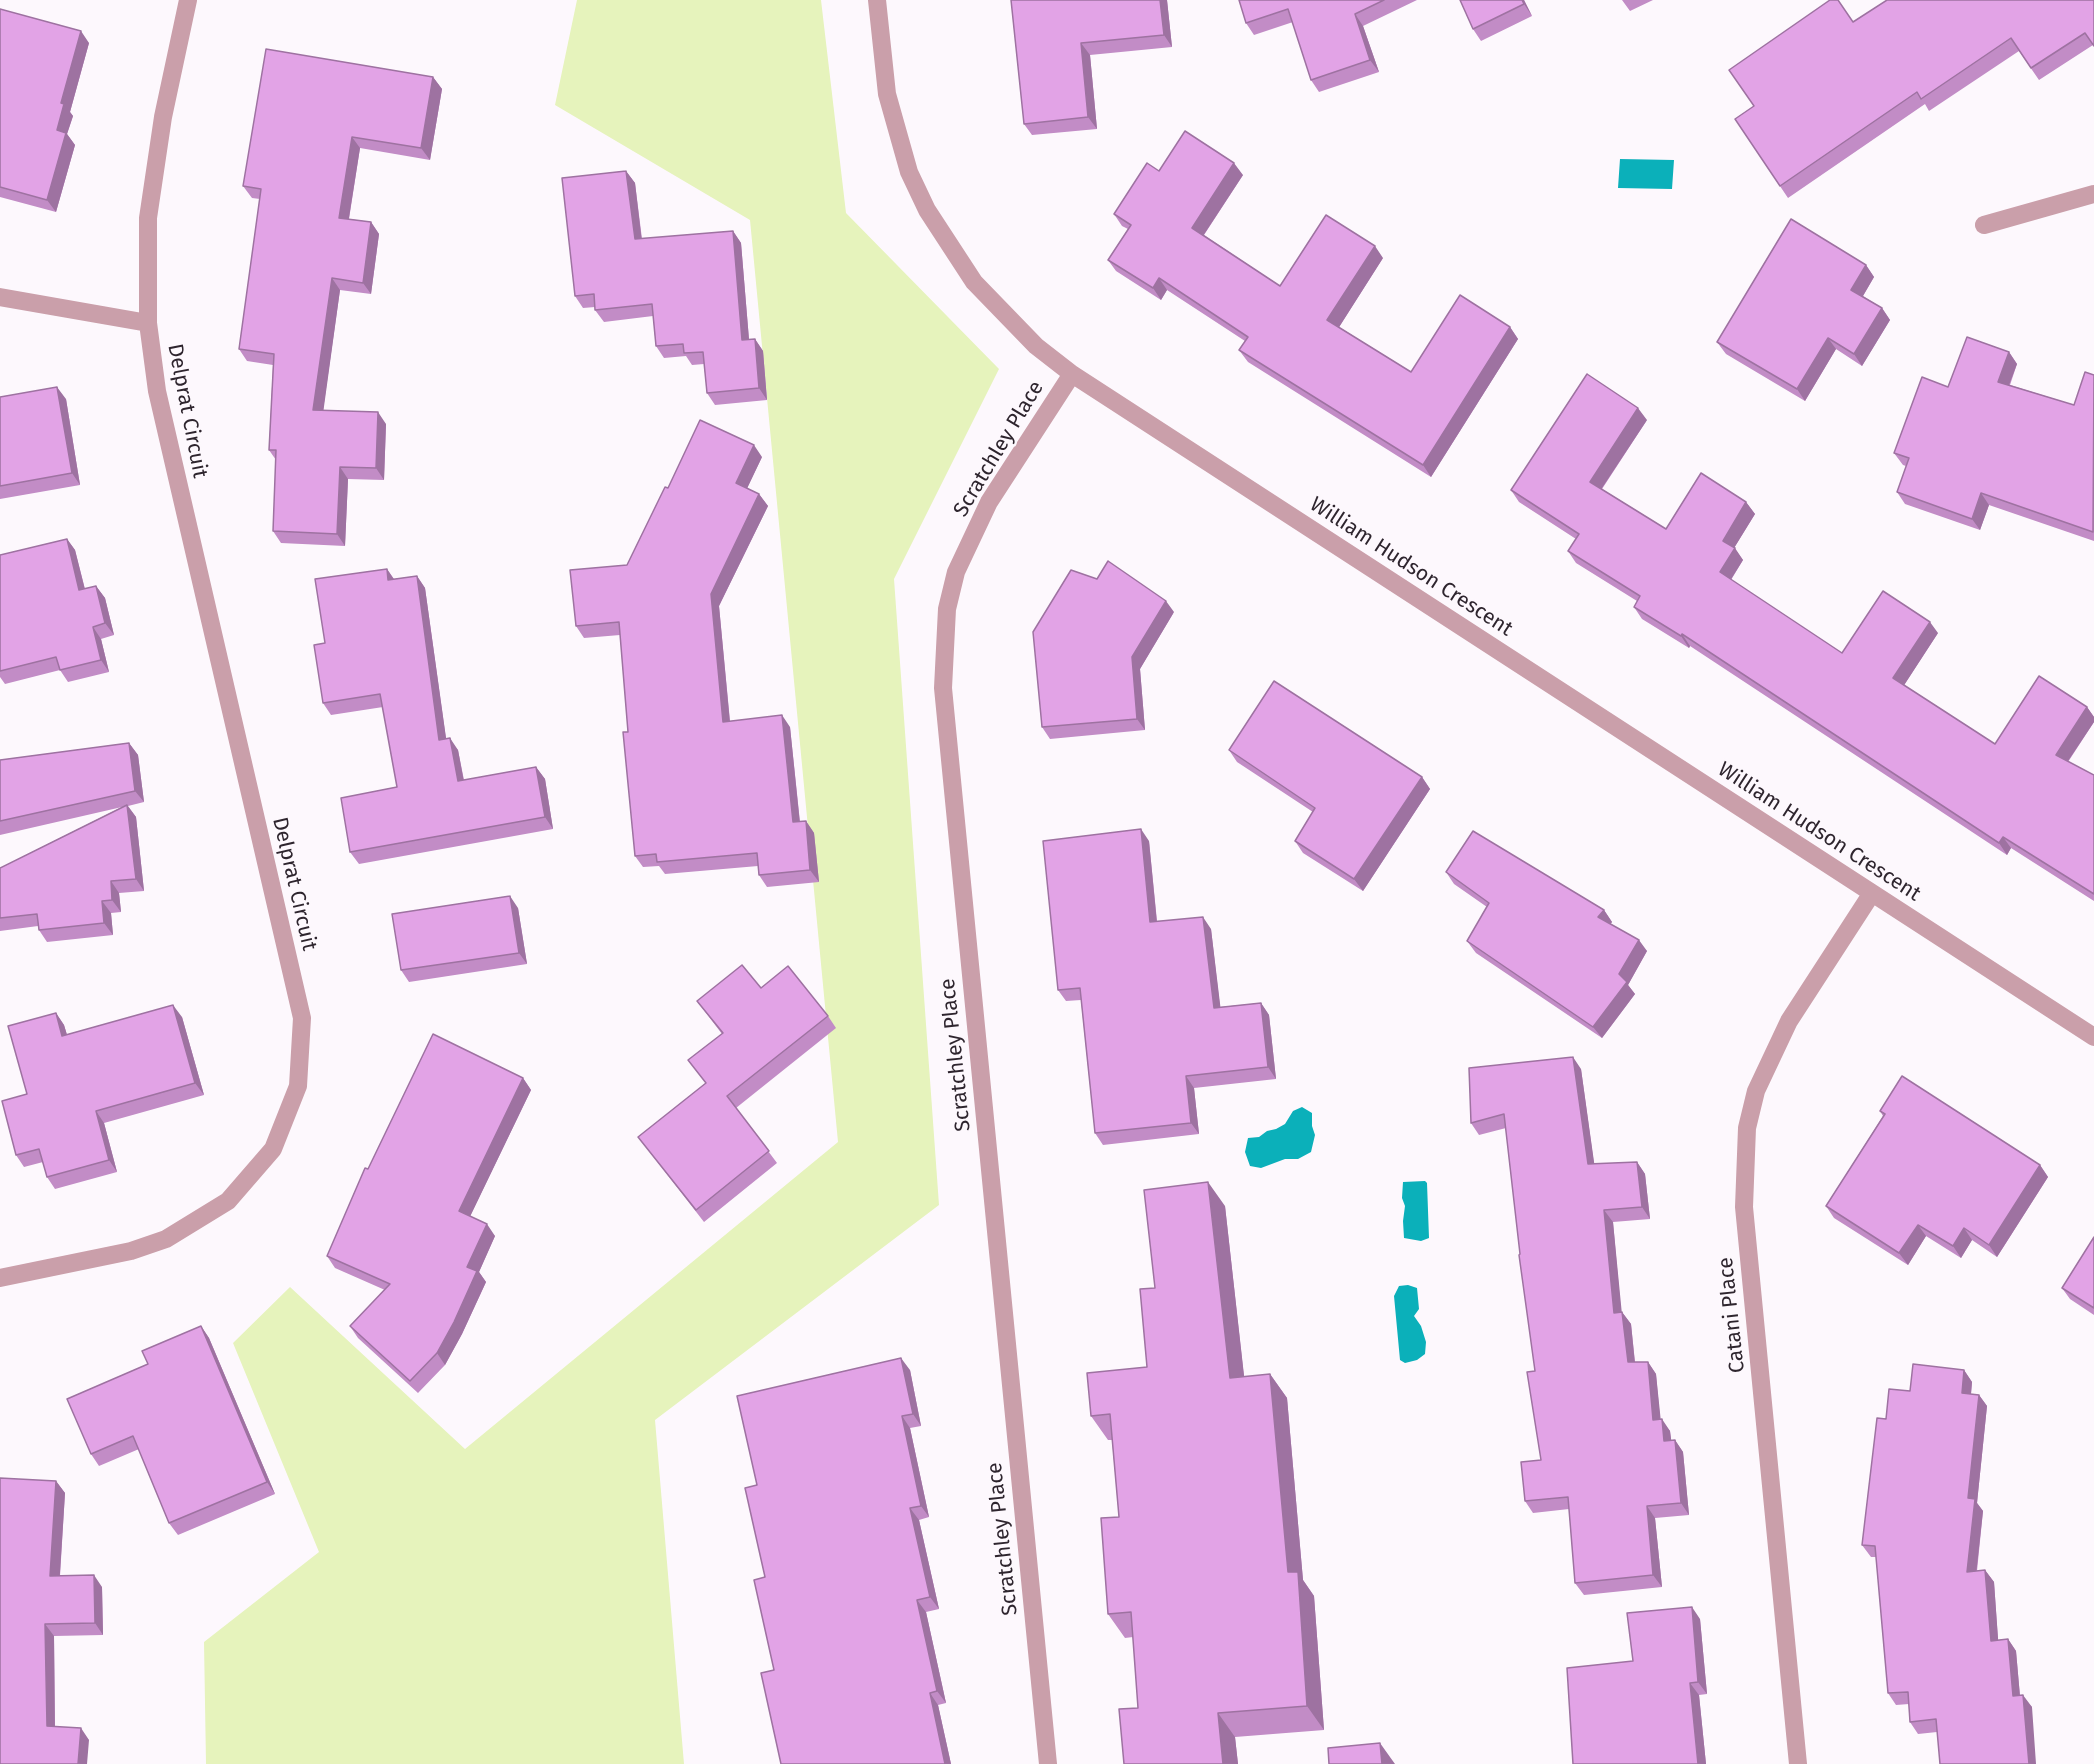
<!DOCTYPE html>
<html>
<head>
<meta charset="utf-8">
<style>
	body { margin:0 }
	canvas { display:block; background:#fdf8fd }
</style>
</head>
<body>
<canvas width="2094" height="1764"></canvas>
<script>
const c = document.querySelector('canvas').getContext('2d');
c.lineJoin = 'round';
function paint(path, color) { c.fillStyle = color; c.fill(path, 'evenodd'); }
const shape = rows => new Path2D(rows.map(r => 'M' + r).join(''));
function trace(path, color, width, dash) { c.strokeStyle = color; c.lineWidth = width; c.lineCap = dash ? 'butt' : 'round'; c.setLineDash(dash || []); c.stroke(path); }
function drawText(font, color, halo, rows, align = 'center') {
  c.font = font + ' "Fira Sans",sans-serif'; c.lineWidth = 4.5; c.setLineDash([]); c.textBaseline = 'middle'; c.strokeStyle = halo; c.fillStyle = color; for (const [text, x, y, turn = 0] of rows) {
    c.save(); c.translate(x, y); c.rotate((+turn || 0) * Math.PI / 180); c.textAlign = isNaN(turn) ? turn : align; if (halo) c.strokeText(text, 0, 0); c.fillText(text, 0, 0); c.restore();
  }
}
paint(shape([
	[577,0,821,0,846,213,999,369,894,579,939,1205,655,1420,684,1764,206,1764,204,1642,319,1552,233,1343,290,1287,465,1449,838,1142,750,220,555,105]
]), '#e6f3bc');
paint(shape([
	[1620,159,1674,160,1672,189,1618,188],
	[1302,1107,1312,1113,1312,1126,1315,1135,1311,1152,1298,1159,1285,1159,1261,1168,1250,1166,1245,1152,1248,1138,1259,1137,1267,1131,1276,1129,1285,1124,1293,1111],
	[1425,1181,1427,1183,1429,1238,1421,1241,1404,1238,1403,1221,1405,1206,1402,1198,1403,1182],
	[1408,1285,1417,1288,1419,1309,1414,1316,1421,1326,1426,1342,1425,1354,1417,1360,1405,1363,1400,1360,1394,1296,1399,1286]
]), '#0bb0ba');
trace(shape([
	[877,0,887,94,909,172,927,210,974,282,1036,346,1072,374,2094,1037],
	[1984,225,2094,194],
	[0,297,148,323],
	[0,1278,131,1251,166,1239,228,1201,273,1149,298,1086,302,1018,157,391,148,323,148,218,163,117,188,0],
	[1048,1764,943,688,947,609,956,572,989,502,1072,374],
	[1798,1764,1744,1207,1747,1128,1756,1091,1789,1021,1872,893]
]), '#ca9faa', 18);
paint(shape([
	[1011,0,1167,0,1172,47,1090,55,1097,129,1032,135,1024,124],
	[1239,0,1417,0,1363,26,1379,72,1319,92,1311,80,1293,22,1254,35,1246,23],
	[1460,0,1524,0,1532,16,1481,41,1473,29],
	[1622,0,1653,0,1630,11],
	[2094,0,2093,45,2039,80,2019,51,1929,111,1925,104,1788,198,1735,119,1754,106,1853,22],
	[0,9,89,43,70,112,73,116,67,134,75,145,56,212,0,197],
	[433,77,442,89,430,160,360,148,349,219,371,222,379,234,371,294,340,290,323,410,386,424,384,480,348,479,345,546,281,543,273,531,276,460,269,450,273,365,247,361,239,349,260,199,252,198,243,186],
	[626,171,635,183,642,239,733,231,741,243,749,339,755,339,763,351,767,400,715,405,707,393,704,364,692,365,686,356,664,358,656,346,653,316,604,322,595,310,595,307,583,308,575,296],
	[1159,171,1243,175,1204,235,1280,286,1383,258,1339,327,1411,372,1510,327,1518,339,1431,477,1248,362,1239,350,1245,341,1167,290,1161,300,1116,271,1108,260,1128,229,1122,226,1114,214],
	[1866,265,1874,277,1863,296,1882,308,1890,320,1862,366,1836,349,1805,401,1726,354,1717,342],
	[2009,352,2017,364,2010,385,2074,405,2094,375,2094,541,1989,505,1980,530,1905,504,1897,492,1906,466,1903,465,1894,453,1948,387],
	[0,397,66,399,80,485,0,499],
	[1647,420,1602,489,1666,529,1746,502,1755,514,1734,548,1743,560,1731,580,1842,653,1938,633,1904,685,1995,744,2087,707,2094,717,2094,722,2068,762,2094,775,2094,901,2011,848,2007,855,1690,646,1689,648,1642,619,1634,607,1637,601,1576,563,1568,551,1576,539,1519,502,1511,490],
	[762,457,747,488,759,494,768,506,719,606,730,721,790,727,800,822,806,821,814,833,819,882,767,887,759,875,758,866,665,874,659,866,643,867,635,856,628,732,620,635,584,638,576,626,627,565,668,488],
	[67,539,75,550,85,589,96,586,105,598,114,635,101,639,109,672,68,682,60,670,5,684,0,677,0,555],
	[387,569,394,579,417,576,425,588,446,739,458,750,464,780,536,767,545,779,553,829,359,864,350,852,397,787,383,707,331,715,323,703,325,643],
	[1174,612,1140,669,1145,730,1050,739,1042,727],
	[129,743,138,755,144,802,128,806,136,817,144,891,119,893,121,912,111,913,113,935,47,942,39,930,38,926,0,931,0,868,122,807,0,835,0,760],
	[1229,750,1422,777,1430,789,1363,891,1303,853,1295,841,1313,812,1237,762],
	[1149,841,1157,921,1211,929,1220,1007,1261,1003,1269,1015,1276,1079,1194,1088,1199,1134,1103,1145,1095,1133,1081,1000,1066,1001,1058,990],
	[1446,872,1604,910,1612,922,1610,924,1647,951,1628,985,1635,994,1602,1038,1476,953,1467,941,1487,907,1454,884],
	[518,908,527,964,409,982,401,970],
	[761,988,828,1016,836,1028,736,1108,777,1163,704,1222,638,1137,706,1083,688,1060,722,1034,697,1001],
	[56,1013,64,1025,67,1035,182,1017,204,1095,104,1123,117,1172,55,1189,47,1177,43,1162,24,1167,16,1155,27,1094],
	[1581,1069,1594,1164,1637,1162,1645,1174,1650,1219,1613,1222,1621,1312,1622,1312,1631,1324,1635,1362,1648,1362,1656,1374,1660,1419,1670,1431,1671,1440,1675,1440,1683,1452,1689,1515,1655,1518,1662,1587,1584,1595,1575,1583,1569,1509,1533,1513,1525,1501,1541,1460,1535,1371,1520,1254,1506,1128,1479,1135,1471,1123],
	[523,1078,531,1090,470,1216,495,1236,479,1272,486,1282,462,1334,445,1365,418,1393,358,1338,350,1326,385,1290,335,1268,327,1256,368,1169],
	[1880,1111,2040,1165,2048,1177,1997,1257,1972,1240,1961,1258,1926,1236,1908,1265,1834,1218,1826,1206,1883,1116],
	[1225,1206,1244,1377,1270,1374,1287,1398,1303,1580,1314,1596,1324,1730,1235,1737,1238,1764,1124,1764,1138,1708,1133,1637,1125,1638,1108,1614,1119,1517,1112,1440,1108,1440,1091,1416,1147,1367,1155,1288],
	[2094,1237,2094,1315,2070,1299,2062,1288],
	[201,1326,209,1338,275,1494,178,1535,169,1523,139,1449,99,1466,91,1454,148,1364],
	[910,1370,921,1426,910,1428,929,1517,919,1520,939,1609,926,1612,946,1703,938,1705,951,1764,781,1764,774,1670,757,1485],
	[1964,1370,1972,1382,1971,1394,1979,1395,1987,1406,1977,1503,1983,1511,1977,1571,1985,1570,1994,1582,1998,1640,2008,1639,2016,1651,2020,1696,2032,1707,1937,1732,1918,1734,1910,1722,1909,1704,1896,1705,1888,1693,1876,1557,1871,1557,1862,1545,1910,1391],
	[56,1481,65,1493,60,1576,102,1587,103,1635,54,1636,55,1726,89,1740,0,1764],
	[1700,1619,1707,1694,1699,1695,1706,1764,1573,1764,1633,1661]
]), '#c28cc6');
paint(shape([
	[1160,0,1167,0,1172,47,1164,35],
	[1522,0,1524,0,1532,16,1524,4],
	[1355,14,1363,26,1379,72,1370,60],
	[81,31,89,43,70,112,73,116,67,134,75,145,56,212,47,200,57,130,61,103],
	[1081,43,1090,55,1097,129,1088,117],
	[433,77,442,89,430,160,421,148],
	[352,137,360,148,347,230,339,218],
	[1234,163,1243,175,1201,239,1192,228],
	[626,171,635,183,643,251,635,239],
	[371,222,379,234,371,294,363,283],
	[733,231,741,243,750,352,742,340],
	[1375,246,1383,258,1336,332,1327,320],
	[1866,265,1874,277,1860,301,1851,290],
	[332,278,340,290,322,421,313,410],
	[1159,278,1167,290,1161,300,1153,288],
	[1882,308,1890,320,1862,366,1854,354],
	[1510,327,1518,339,1431,477,1423,465],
	[1828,338,1836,349,1805,401,1797,389],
	[755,339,763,351,767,400,759,388],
	[2009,352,2017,364,2006,393,1998,382],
	[57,387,66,399,80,485,72,473],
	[1638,408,1647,420,1598,494,1590,482],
	[378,412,386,424,384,480,376,468],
	[754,445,762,457,744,495,736,483],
	[340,467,348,479,345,546,337,534],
	[1981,493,1989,505,1980,530,1972,519],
	[759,494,768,506,719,606,731,734,723,722,711,594],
	[1746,502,1755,514,1731,553,1723,541],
	[67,539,75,550,88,602,79,590],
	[1735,548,1743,560,1728,584,1720,572],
	[387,569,395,581,388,580],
	[417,576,425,588,448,752,439,740],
	[96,586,105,598,114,635,105,623],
	[1166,601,1174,612,1140,669,1145,730,1137,719,1132,657],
	[1930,622,1938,633,1901,690,1893,678],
	[93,627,101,639,109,672,101,660],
	[1682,634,1690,646,1689,648,1681,636],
	[2087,707,2094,717,2094,722,2064,767,2056,755],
	[782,715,790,727,801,834,793,822],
	[450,738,458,750,466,793,458,781],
	[129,743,138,755,144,802,135,791],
	[536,767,545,779,553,829,545,817],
	[1422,777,1430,789,1363,891,1354,879],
	[127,805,136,817,144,891,136,879],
	[806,821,814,833,819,882,810,870],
	[1141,829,1149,841,1158,934,1150,922],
	[2003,837,2011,848,2007,855,1999,843],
	[111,881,119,893,121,912,112,900],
	[510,896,518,908,527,964,519,953],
	[102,901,111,913,113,935,104,923],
	[1604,910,1612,922,1607,929,1598,917],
	[1203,917,1211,929,1222,1020,1214,1008],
	[1639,940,1647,951,1628,985,1635,994,1602,1038,1593,1027,1619,974],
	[1261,1003,1269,1015,1276,1079,1268,1067],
	[173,1005,182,1017,204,1095,195,1083],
	[56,1013,64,1025,71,1048,62,1036],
	[1573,1057,1581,1069,1596,1176,1588,1164],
	[1186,1076,1194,1088,1199,1134,1191,1123],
	[523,1078,531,1090,467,1223,459,1211],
	[96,1111,104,1123,117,1172,109,1160],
	[1637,1162,1645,1174,1650,1219,1642,1207],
	[2040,1165,2048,1177,1997,1257,1989,1245],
	[1208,1182,1225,1206,1247,1402,1230,1378],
	[1604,1210,1613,1222,1623,1325,1614,1313],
	[487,1224,495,1236,479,1272,486,1282,462,1334,445,1365,437,1353,467,1267],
	[1918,1225,1926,1236,1908,1265,1899,1253],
	[1964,1228,1972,1240,1961,1258,1953,1246],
	[1622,1312,1631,1324,1636,1374,1628,1362],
	[201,1326,209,1338,275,1494,267,1482],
	[901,1358,910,1370,921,1426,913,1414],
	[1648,1362,1656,1374,1662,1432,1653,1420],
	[1964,1370,1972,1382,1970,1405,1962,1393],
	[1270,1374,1287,1398,1303,1580,1314,1596,1324,1730,1307,1706,1288,1572],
	[1979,1395,1987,1406,1977,1503,1983,1511,1975,1584,1967,1572,1968,1498],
	[902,1416,910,1428,929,1517,921,1506],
	[1662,1419,1670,1431,1673,1453,1664,1441],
	[1675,1440,1683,1452,1689,1515,1681,1503],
	[56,1481,65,1493,59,1588,50,1576],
	[1647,1506,1655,1518,1662,1587,1653,1575],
	[910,1508,919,1520,939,1609,930,1597],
	[1985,1570,1994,1582,1999,1652,1991,1641],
	[94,1575,102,1587,103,1635,95,1623],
	[917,1600,926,1612,946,1703,937,1691],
	[1692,1607,1700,1619,1707,1694,1698,1682],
	[45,1624,54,1636,55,1738,47,1726],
	[2008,1639,2016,1651,2021,1708,2013,1696],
	[1690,1683,1699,1695,1706,1764,1698,1764],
	[930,1693,938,1705,951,1764,945,1764],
	[2023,1695,2032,1707,2036,1764,2029,1764],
	[1218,1713,1235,1737,1238,1764,1223,1764],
	[81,1728,89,1740,87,1764,78,1764],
	[1380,1743,1395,1764,1382,1764]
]), '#9e72a1');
const building = shape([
	[1011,0,1160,0,1164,35,1081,43,1088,117,1024,124,1011,0],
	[1239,0,1384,0,1355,14,1370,60,1311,80,1288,9,1246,23,1239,0],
	[1460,0,1522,0,1524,4,1473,29,1460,0],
	[1830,0,1838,0,1853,22,1887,0,2094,0,2094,46,2085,33,2031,68,2011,38,1921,99,1917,92,1780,186,1735,119,1754,106,1729,70,1830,0],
	[0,9,81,31,61,103,64,104,57,130,66,133,47,200,0,187,0,9],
	[266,49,433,77,421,148,352,137,339,218,371,222,363,283,332,278,313,410,378,412,376,468,340,467,337,534,273,531,276,450,269,450,274,354,239,349,261,189,243,186,266,49],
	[1185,131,1234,163,1192,228,1280,286,1326,215,1375,246,1327,320,1411,372,1460,295,1510,327,1423,465,1239,350,1248,337,1159,278,1153,288,1108,260,1131,225,1114,214,1147,163,1159,171,1185,131],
	[626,171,635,239,733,231,742,340,755,339,759,388,707,393,703,352,684,353,683,344,656,346,652,304,595,310,594,294,575,296,562,178,626,171],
	[1791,219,1866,265,1851,290,1882,308,1854,354,1828,338,1797,389,1717,342,1791,219],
	[1967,337,2009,352,1998,382,2074,405,2085,372,2094,375,2093,532,1981,493,1972,519,1897,492,1909,458,1894,453,1922,377,1948,387,1967,337],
	[1587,374,1638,408,1590,482,1666,529,1701,473,1746,502,1723,541,1735,548,1720,572,1842,653,1883,591,1930,622,1893,678,1995,744,2039,676,2087,707,2056,755,2094,775,2094,894,2003,837,1999,843,1682,634,1681,636,1634,607,1640,596,1568,551,1579,534,1511,490,1587,374],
	[57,387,72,473,0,486,0,397,57,387],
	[700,420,754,445,736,483,759,494,711,594,723,722,782,715,793,822,806,821,810,870,759,875,757,853,657,862,656,854,635,856,623,732,628,732,619,622,576,626,570,570,627,565,665,487,668,488,700,420],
	[67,539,79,590,96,586,105,623,93,627,101,660,60,670,56,657,0,671,0,555,67,539],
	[1108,561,1166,601,1132,657,1137,719,1042,727,1033,632,1071,570,1097,579,1108,561],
	[387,569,388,580,417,576,439,740,450,738,458,781,536,767,545,817,350,852,341,798,397,787,380,694,323,703,314,645,325,643,315,579,387,569],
	[1274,681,1422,777,1354,879,1295,841,1315,808,1229,750,1274,681],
	[129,743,135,791,0,821,0,760,129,743],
	[127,805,136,879,111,881,112,900,102,901,104,923,39,930,37,914,0,918,0,868,127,805],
	[1141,829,1150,922,1203,917,1214,1008,1261,1003,1268,1067,1186,1076,1191,1123,1095,1133,1080,988,1058,990,1043,841,1141,829],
	[1473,831,1604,910,1598,917,1639,940,1619,974,1627,982,1593,1027,1467,941,1489,903,1446,872,1473,831],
	[510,896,519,953,401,970,392,914,510,896],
	[742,965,761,988,788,966,828,1016,727,1096,769,1151,696,1210,638,1137,706,1083,688,1060,723,1033,697,1001,742,965],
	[173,1005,195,1083,96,1111,109,1160,47,1177,39,1149,16,1155,2,1101,27,1094,8,1026,56,1013,62,1036,173,1005],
	[433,1034,523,1078,459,1211,487,1224,467,1267,477,1271,454,1322,437,1353,410,1381,350,1326,390,1284,327,1256,365,1168,368,1169,433,1034],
	[1573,1057,1588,1164,1637,1162,1642,1207,1604,1210,1614,1313,1622,1312,1628,1362,1648,1362,1653,1420,1662,1419,1664,1441,1675,1440,1681,1503,1647,1506,1653,1575,1575,1583,1568,1497,1525,1501,1521,1462,1541,1460,1527,1372,1535,1371,1519,1255,1520,1254,1504,1114,1471,1123,1469,1068,1573,1057],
	[1902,1076,2040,1165,1989,1245,1964,1228,1953,1246,1918,1225,1899,1253,1826,1206,1885,1114,1880,1111,1902,1076],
	[1208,1182,1230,1378,1270,1374,1288,1572,1298,1572,1307,1706,1218,1713,1223,1764,1124,1764,1119,1709,1138,1708,1131,1612,1108,1614,1101,1518,1119,1517,1110,1414,1091,1416,1087,1373,1147,1367,1140,1289,1155,1288,1144,1190,1208,1182],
	[2094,1237,2094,1308,2062,1288,2094,1237],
	[201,1326,267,1482,169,1523,133,1436,91,1454,67,1399,148,1364,142,1351,201,1326],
	[901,1358,913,1414,902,1416,921,1506,910,1508,930,1597,917,1600,937,1691,930,1693,945,1764,781,1764,761,1673,774,1670,754,1580,765,1577,745,1488,757,1485,737,1396,901,1358],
	[1913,1364,1964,1370,1962,1393,1979,1395,1968,1498,1975,1499,1967,1572,1985,1570,1991,1641,2008,1639,2013,1696,2023,1695,2029,1764,1940,1764,1936,1719,1910,1722,1908,1692,1888,1693,1875,1546,1862,1545,1877,1418,1886,1419,1889,1389,1910,1391,1913,1364],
	[0,1478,56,1481,50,1576,94,1575,95,1623,45,1624,47,1726,81,1728,78,1764,0,1764,0,1478],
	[1692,1607,1698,1682,1690,1683,1698,1764,1573,1764,1567,1668,1633,1661,1627,1613,1692,1607],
	[1380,1743,1382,1764,1329,1764,1328,1748,1380,1743]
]);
paint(building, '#e2a3e6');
trace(building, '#9e72a1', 1.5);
drawText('21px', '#2e252e', '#fdf8fd', [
	["Delprat Circuit",187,411,79],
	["Scratchley Place",999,449,-59],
	["William Hudson Crescent",1411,567,33],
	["William Hudson Crescent",1819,832,33],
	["Delprat Circuit",294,884,77],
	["Scratchley Place",956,1055,-96],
	["Catani Place",1732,1315,-96],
	["Scratchley Place",1003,1539,-96]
]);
</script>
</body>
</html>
